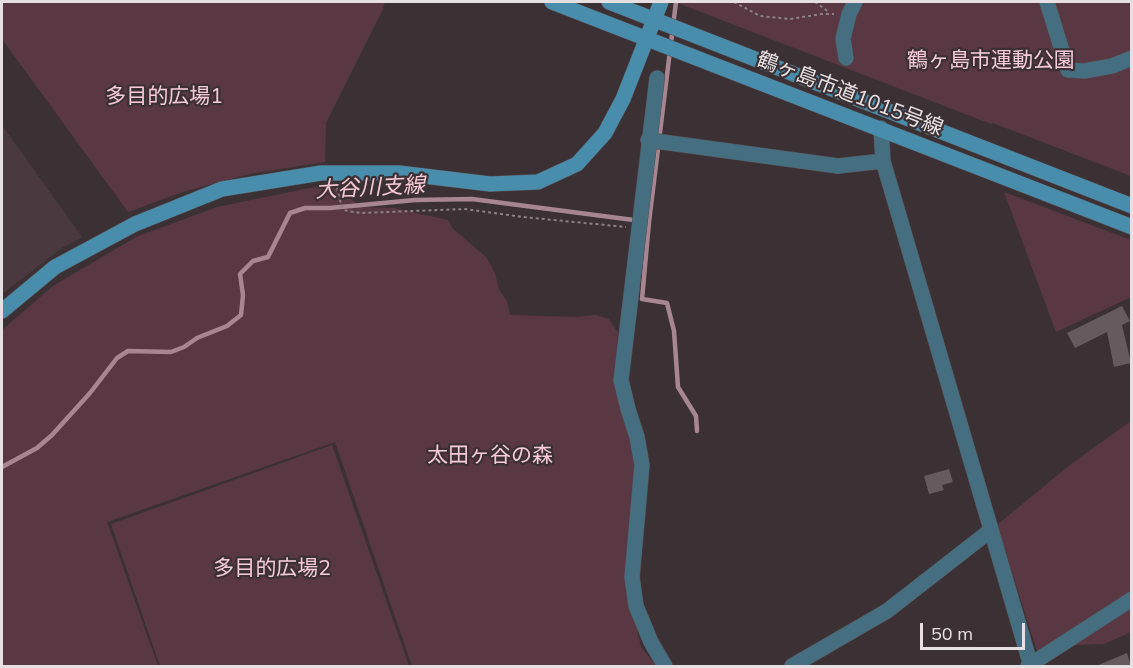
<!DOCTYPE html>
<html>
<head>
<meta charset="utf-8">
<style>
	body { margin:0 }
	#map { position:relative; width:1133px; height:668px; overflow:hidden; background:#3b3134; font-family:Mulish,sans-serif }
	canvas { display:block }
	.frame { position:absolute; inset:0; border:3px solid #e7e0e2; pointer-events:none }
	.scale { position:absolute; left:920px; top:623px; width:105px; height:27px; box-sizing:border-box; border:3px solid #e7e0e2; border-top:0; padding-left:8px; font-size:18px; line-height:21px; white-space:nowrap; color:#e7e0e2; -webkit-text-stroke:4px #3b3134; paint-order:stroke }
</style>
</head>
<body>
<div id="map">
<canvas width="1133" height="668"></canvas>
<div class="frame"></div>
<div class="scale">50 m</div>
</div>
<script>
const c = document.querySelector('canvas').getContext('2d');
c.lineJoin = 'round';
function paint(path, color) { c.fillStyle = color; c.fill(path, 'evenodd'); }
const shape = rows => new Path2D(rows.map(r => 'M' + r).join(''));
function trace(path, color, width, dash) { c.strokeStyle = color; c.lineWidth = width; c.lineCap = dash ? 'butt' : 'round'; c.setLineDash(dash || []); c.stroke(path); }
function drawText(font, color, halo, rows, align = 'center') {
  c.font = font + ' Mulish,"Noto Sans JP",sans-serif'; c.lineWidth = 4.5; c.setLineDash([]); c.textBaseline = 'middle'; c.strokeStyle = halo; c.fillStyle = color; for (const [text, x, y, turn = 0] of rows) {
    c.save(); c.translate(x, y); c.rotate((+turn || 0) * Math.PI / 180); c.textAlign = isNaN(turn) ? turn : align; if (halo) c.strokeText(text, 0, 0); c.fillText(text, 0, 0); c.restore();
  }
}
paint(shape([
	[2,125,82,237,62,248,2,294]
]), '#4a393f');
paint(shape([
	[2,2,385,2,382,11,326,123,325,162,249,174,183,192,128,212,2,39],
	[675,2,1131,2,1131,176,993,123,991,124],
	[329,184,362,207,394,208,448,220,452,228,486,257,495,273,499,290,507,301,510,315,575,317,596,315,609,319,618,333,615,365,639,460,630,598,641,647,656,666,412,666,335,442,107,522,158,666,2,666,2,330,53,286,136,237,217,207],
	[1004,192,1131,240,1131,297,1056,332],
	[1131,421,1131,632,1104,644,1077,645,1056,653,1039,657,997,525,1071,464],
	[332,445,409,666,160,666,111,524]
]), '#593844');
trace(shape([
	[649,222,642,299,667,303,674,331,678,387,696,416,697,431],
	[2,467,37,448,52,435,90,393,117,358,128,351,171,352,184,347,197,338,227,326,241,315,243,295,240,274,253,261,268,257,290,213,305,208,330,208,415,200,472,199,649,222,676,2]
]), '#a78692', 4.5);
paint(shape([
	[1122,306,1130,321,1122,325,1131,363,1114,367,1107,332,1075,348,1067,333],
	[949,469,953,482,942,485,944,490,929,494,924,476],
	[1127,653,1131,666,1096,666]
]), '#655a5e');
const street = shape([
	[1047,2,1068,70,1084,71,1112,66,1132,58],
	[846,58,843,39,849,14,855,2],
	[657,78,621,380,628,409,637,437,642,465,632,577,636,606,651,642,665,666],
	[648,140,838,166,883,161,881,128],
	[883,161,1031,666],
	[792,666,887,611,991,530],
	[1028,666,1132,599]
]);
const secondary = shape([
	[552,2,1132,227],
	[609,2,1132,206],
	[2,311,55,267,135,224,222,189,321,173,399,173,490,184,538,182,577,164,605,133,623,99,661,2]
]);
trace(street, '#574d50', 16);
trace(secondary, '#574d50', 16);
trace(shape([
	[734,2,760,16,790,19,822,14,834,14],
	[815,2,829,12],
	[337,188,342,208,347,211,361,213,465,209,523,217,626,227]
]), '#8b8285', 2, [3, 3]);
trace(street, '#456e81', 15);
trace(secondary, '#498dac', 15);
drawText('21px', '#f8cad9', '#3b3134', [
	["鶴ヶ島市運動公園",991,61],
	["多目的広場1",164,97],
	["太田ヶ谷の森",490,456],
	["多目的広場2",272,569]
]);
drawText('21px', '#e7e0e2', '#3b3134', [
	["鶴ヶ島市道1015号線",850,94,21]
]);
drawText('italic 22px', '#f7c9d7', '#3b3134', [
	["大谷川支線",370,188,-3]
]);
</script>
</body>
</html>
